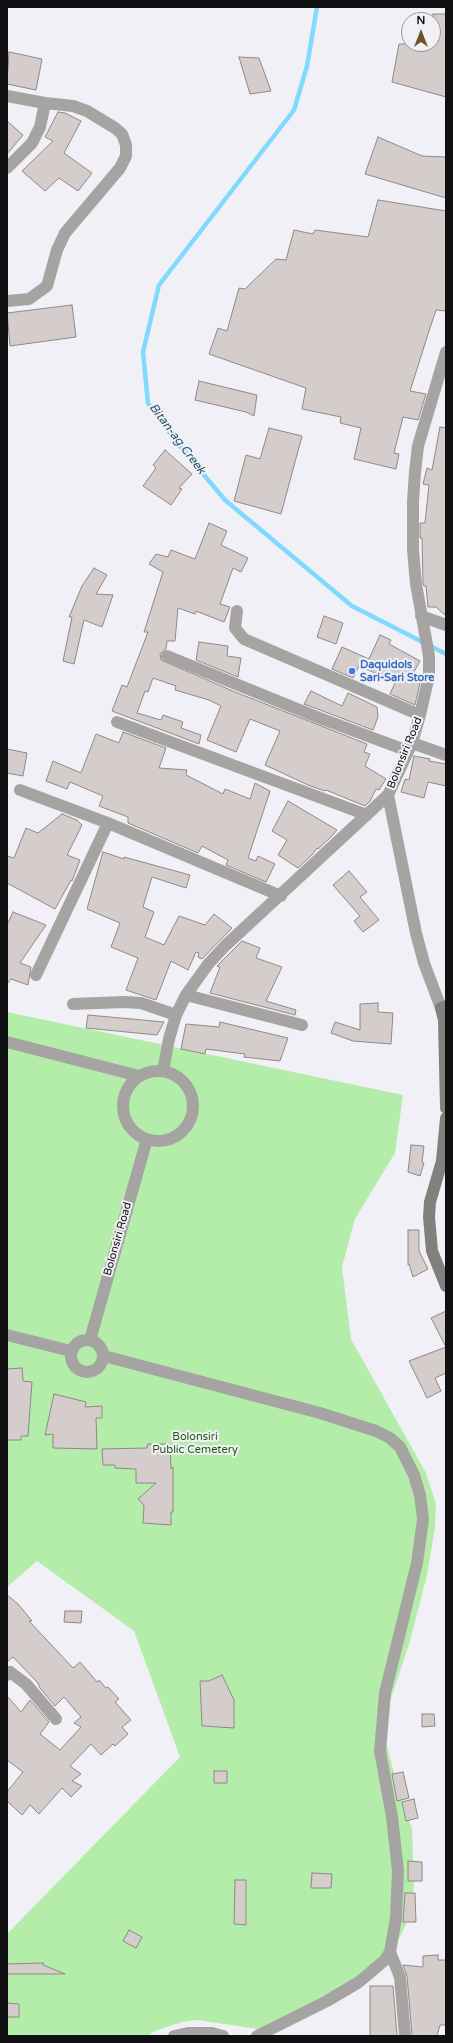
<!DOCTYPE html>
<html>
<head>
<meta charset="utf-8">
<style>
	body { margin:0 }
	#map { position:relative; width:453px; height:2043px; overflow:hidden; background:#f1f0f7; font-family:"Varela Round",sans-serif }
	canvas { display:block }
	.frame { position:absolute; inset:0; border:8px solid #101012; pointer-events:none }
	.north { position:absolute; left:401px; top:12px; width:40px; height:40px; box-sizing:border-box; background:#f1f0f7; border:1px solid #97969b; border-radius:50%; rotate:0deg; font-size:11px; font-weight:700; line-height:16px; text-align:center; color:#101012 }
	.north::after { content:''; display:block; margin:auto; width:14px; height:18px; background:#6f5226; clip-path:polygon(50% 0,100% 100%,50% 72%,0 100%) }
</style>
</head>
<body>
<div id="map">
<canvas width="453" height="2043"></canvas>
<div class="frame"></div>
<div class="north">N</div>
</div>
<script>
const c = document.querySelector('canvas').getContext('2d');
c.lineJoin = 'round';
function paint(path, color) { c.fillStyle = color; c.fill(path, 'evenodd'); }
const shape = rows => new Path2D(rows.map(r => 'M' + r).join(''));
function trace(path, color, width, dash) { c.strokeStyle = color; c.lineWidth = width; c.lineCap = dash ? 'butt' : 'round'; c.setLineDash(dash || []); c.stroke(path); }
function drawText(font, color, halo, rows, align = 'center') {
  c.font = font + ' "Varela Round",sans-serif'; c.lineWidth = 4; c.setLineDash([]); c.textBaseline = 'middle'; c.strokeStyle = halo; c.fillStyle = color; for (const [text, x, y, turn = 0] of rows) {
    c.save(); c.translate(x, y); c.rotate((+turn || 0) * Math.PI / 180); c.textAlign = isNaN(turn) ? turn : align; if (halo) c.strokeText(text, 0, 0); c.fillText(text, 0, 0); c.restore();
  }
}
paint(shape([
	[7,1012,403,1095,395,1153,355,1219,342,1267,351,1339,426,1473,436,1504,435,1527,427,1575,410,1641,390,1701,384,1734,396,1781,412,1829,414,1888,406,1924,391,1955,350,1983,258,2029,197,2020,182,2022,152,2032,149,2036,7,2036,7,1934,180,1757,134,1631,37,1561,7,1587]
]), '#b4eda9');
trace(shape([
	[317,7,307,66,294,110,159,285,143,352,148,403,178,444,225,500,352,606,446,654]
]), '#7fdafe', 4.5);
const building = shape([
	[433,14,446,14,446,97,392,82,399,44,433,44,433,14],
	[9,52,42,59,36,90,7,84,9,52],
	[239,57,259,58,271,91,250,94,239,57],
	[58,112,65,113,81,121,64,153,92,173,78,191,59,178,45,191,22,171,53,141,45,137,58,112],
	[7,121,23,135,7,154,7,121],
	[378,137,422,156,446,157,446,198,365,174,378,137],
	[378,200,446,211,446,311,436,310,429,331,410,391,426,394,418,420,403,417,394,453,399,454,396,469,354,459,361,428,340,423,341,417,302,409,306,388,209,354,218,328,227,331,239,288,245,289,276,259,286,260,294,230,313,234,315,230,368,237,378,200],
	[72,305,76,337,10,346,7,313,72,305],
	[199,381,257,395,254,416,246,412,195,400,199,381],
	[440,427,446,428,446,616,436,607,428,607,426,586,424,586,423,583,422,538,420,538,420,523,425,523,429,485,423,484,427,468,432,470,440,427],
	[269,428,302,436,281,514,234,501,246,455,260,459,269,428],
	[165,450,192,474,179,488,182,489,171,505,143,486,156,468,153,465,165,450],
	[209,523,227,531,221,545,248,558,241,572,233,568,220,604,230,607,224,622,196,611,195,614,178,608,175,641,167,641,166,649,160,654,161,660,235,692,367,744,364,752,370,754,365,766,386,779,379,790,376,789,370,801,365,806,326,790,325,791,308,785,265,765,280,731,250,719,236,752,207,740,221,706,209,700,175,690,176,686,153,678,148,692,145,691,137,713,161,720,163,715,183,722,181,728,201,735,199,744,112,711,122,685,127,687,148,632,144,632,163,572,149,564,156,554,168,557,171,550,195,559,209,523],
	[94,568,107,575,96,594,113,595,102,627,84,620,74,664,63,661,72,617,69,617,82,586,94,568],
	[324,616,343,623,336,644,317,637,324,616],
	[380,635,391,640,389,644,420,661,410,679,420,683,415,705,390,694,395,683,375,673,359,666,353,678,332,669,342,647,369,659,380,635],
	[199,642,228,646,227,656,241,658,238,677,196,660,199,642],
	[311,691,342,706,348,693,377,707,378,717,373,730,304,704,311,691],
	[123,732,166,748,159,768,187,770,186,775,223,794,225,789,250,799,255,783,270,791,248,858,256,861,258,856,275,864,266,882,226,865,228,860,202,846,198,853,128,823,128,817,99,806,103,796,70,782,67,789,46,781,53,761,81,773,96,734,119,743,123,732],
	[7,749,27,753,23,776,7,773,7,749],
	[414,756,430,759,429,761,446,764,446,786,428,782,424,798,401,792,405,779,409,780,414,756],
	[288,801,337,830,331,837,318,849,317,848,312,855,298,868,278,855,287,840,272,831,288,801],
	[62,814,77,820,82,825,67,855,80,860,72,881,71,880,55,909,7,883,7,856,14,858,26,828,38,833,62,814],
	[103,852,124,859,124,857,190,875,186,888,152,877,143,907,154,912,145,937,164,945,179,916,205,925,214,914,232,928,202,959,198,957,199,953,196,952,188,970,171,961,156,1000,126,990,138,958,111,947,120,923,87,909,103,852],
	[349,871,367,892,360,897,379,920,363,932,354,921,360,916,333,885,349,871],
	[13,912,46,925,20,963,31,967,28,985,11,979,7,984,7,925,13,912],
	[242,941,260,948,256,958,282,967,266,1001,296,1010,295,1015,210,993,220,967,217,966,242,941],
	[378,1003,378,1012,393,1013,391,1044,353,1041,331,1033,335,1022,360,1030,360,1004,378,1003],
	[88,1015,164,1022,157,1035,86,1028,88,1015],
	[220,1022,288,1038,280,1061,244,1057,245,1054,206,1049,205,1054,181,1049,186,1024,219,1027,220,1022],
	[411,1145,424,1146,422,1162,424,1163,420,1176,408,1172,411,1145],
	[408,1230,419,1230,419,1251,428,1269,413,1277,409,1264,408,1265,408,1230],
	[446,1311,446,1373,435,1378,441,1391,427,1398,409,1361,446,1347,431,1318,446,1311],
	[22,1368,23,1381,32,1382,28,1436,21,1436,21,1440,7,1440,7,1369,22,1368],
	[54,1394,86,1402,85,1407,102,1406,102,1418,96,1418,97,1449,53,1448,53,1434,45,1435,54,1394],
	[148,1444,170,1444,171,1469,173,1467,173,1512,171,1512,171,1525,143,1523,144,1505,138,1499,156,1483,136,1483,136,1469,115,1468,115,1465,103,1465,102,1449,147,1448,148,1444],
	[7,1595,18,1604,32,1621,29,1621,73,1668,80,1662,97,1682,99,1680,106,1688,108,1687,119,1699,115,1702,131,1720,122,1727,128,1734,115,1746,113,1744,101,1755,91,1744,70,1766,81,1774,72,1781,82,1786,71,1797,62,1788,39,1814,30,1805,22,1815,7,1801,7,1792,23,1772,7,1760,7,1696,21,1712,30,1700,49,1722,40,1734,60,1750,81,1727,74,1723,81,1717,64,1697,55,1706,40,1688,38,1683,13,1657,7,1662,7,1595],
	[65,1611,82,1611,81,1623,64,1622,65,1611],
	[222,1675,234,1700,234,1728,202,1726,200,1681,209,1681,222,1675],
	[422,1714,434,1714,435,1726,422,1727,422,1714],
	[214,1771,227,1771,227,1783,214,1783,214,1771],
	[403,1772,409,1798,397,1801,392,1774,403,1772],
	[414,1799,418,1818,406,1821,402,1802,414,1799],
	[408,1861,422,1862,422,1881,408,1881,408,1861],
	[312,1873,332,1874,331,1888,311,1888,312,1873],
	[235,1880,246,1880,246,1925,234,1924,235,1880],
	[405,1893,415,1893,416,1922,403,1922,405,1893],
	[129,1930,142,1937,136,1948,123,1941,129,1930],
	[438,1955,438,1960,446,1960,446,2025,440,2025,437,2036,412,2036,407,1976,403,1965,423,1967,423,1956,438,1955],
	[43,1963,43,1965,65,1974,7,1974,7,1964,43,1963],
	[370,1986,393,1986,397,2036,370,2036,370,1986],
	[7,2003,19,2004,19,2017,7,2017,7,2003]
]);
paint(building, '#d4cdcc');
trace(building, '#8f8887', 1);
trace(shape([
	[7,96,45,103,73,106,87,111,115,128,122,134,126,145,126,156,120,168,65,233,57,250,47,286,29,299,7,301],
	[7,168,32,143,40,127,45,103],
	[237,611,235,628,244,639,420,715],
	[421,616,446,625],
	[167,656,317,717,408,751],
	[117,722,367,815],
	[412,743,446,755],
	[20,790,108,823,281,896],
	[388,795,416,933,424,963,441,1008],
	[36,975,108,823],
	[186,995,302,1025],
	[73,1004,124,1002,141,1003,176,1015],
	[7,1042,139,1076],
	[163,1071,169,1039,176,1015,186,995,209,963,226,945,388,795,412,743,420,715,429,676,429,656,416,584,413,550,413,501,415,472,418,446,446,352],
	'123 1106a35 35 0 1 1 70 0a35 35 0 1 1-70 0Z',
	[7,1335,71,1351],
	'71 1356a16 16 0 1 1 32 0a16 16 0 1 1-32 0Z',
	[90,1340,147,1139],
	[104,1356,320,1413,376,1431,390,1438,400,1447,414,1475,420,1495,423,1519,417,1563,385,1693,380,1751,392,1817,398,1871,396,1918,390,1952,385,1960,359,1982,327,2001,257,2036],
	[7,1675,10,1672,26,1684,56,1719],
	[390,1952,400,1977,405,2036],
	[174,2036,188,2033,212,2033,223,2036]
]), '#a6a4a2', 12);
trace(shape([
	[446,1006,441,1008,444,1020,446,1108],
	[446,1118,442,1161,430,1202,429,1217,432,1251,446,1286]
]), '#82807c', 12);
for (const [x, y, r, color] of [
	[352,671,4,"#3f7fe0"]
]) { const dot = new Path2D(); dot.arc(x, y, r, 0, 2 * Math.PI); c.fillStyle = color; c.fill(dot); trace(dot, '#f1f0f7', 1.5); }
drawText('bold 11px', '#366cbe', '#f1f0f7', [
	["Daquidols",360,665],
	["Sari-Sari Store",360,678]
], 'left');
drawText('11px', '#101012', '#f1f0f7', [
	["Bolonsiri Road",405,753,-68],
	["Bolonsiri Road",118,1239,-74]
]);
drawText('11px', '#1d5b0e', '#f1f0f7', [
	["Bolonsiri",195,1437],
	["Public Cemetery",195,1450]
]);
drawText('italic 12px', '#24576a', '#f1f0f7', [
	["Bitan-ag Creek",177,439,53]
]);
</script>
</body>
</html>
